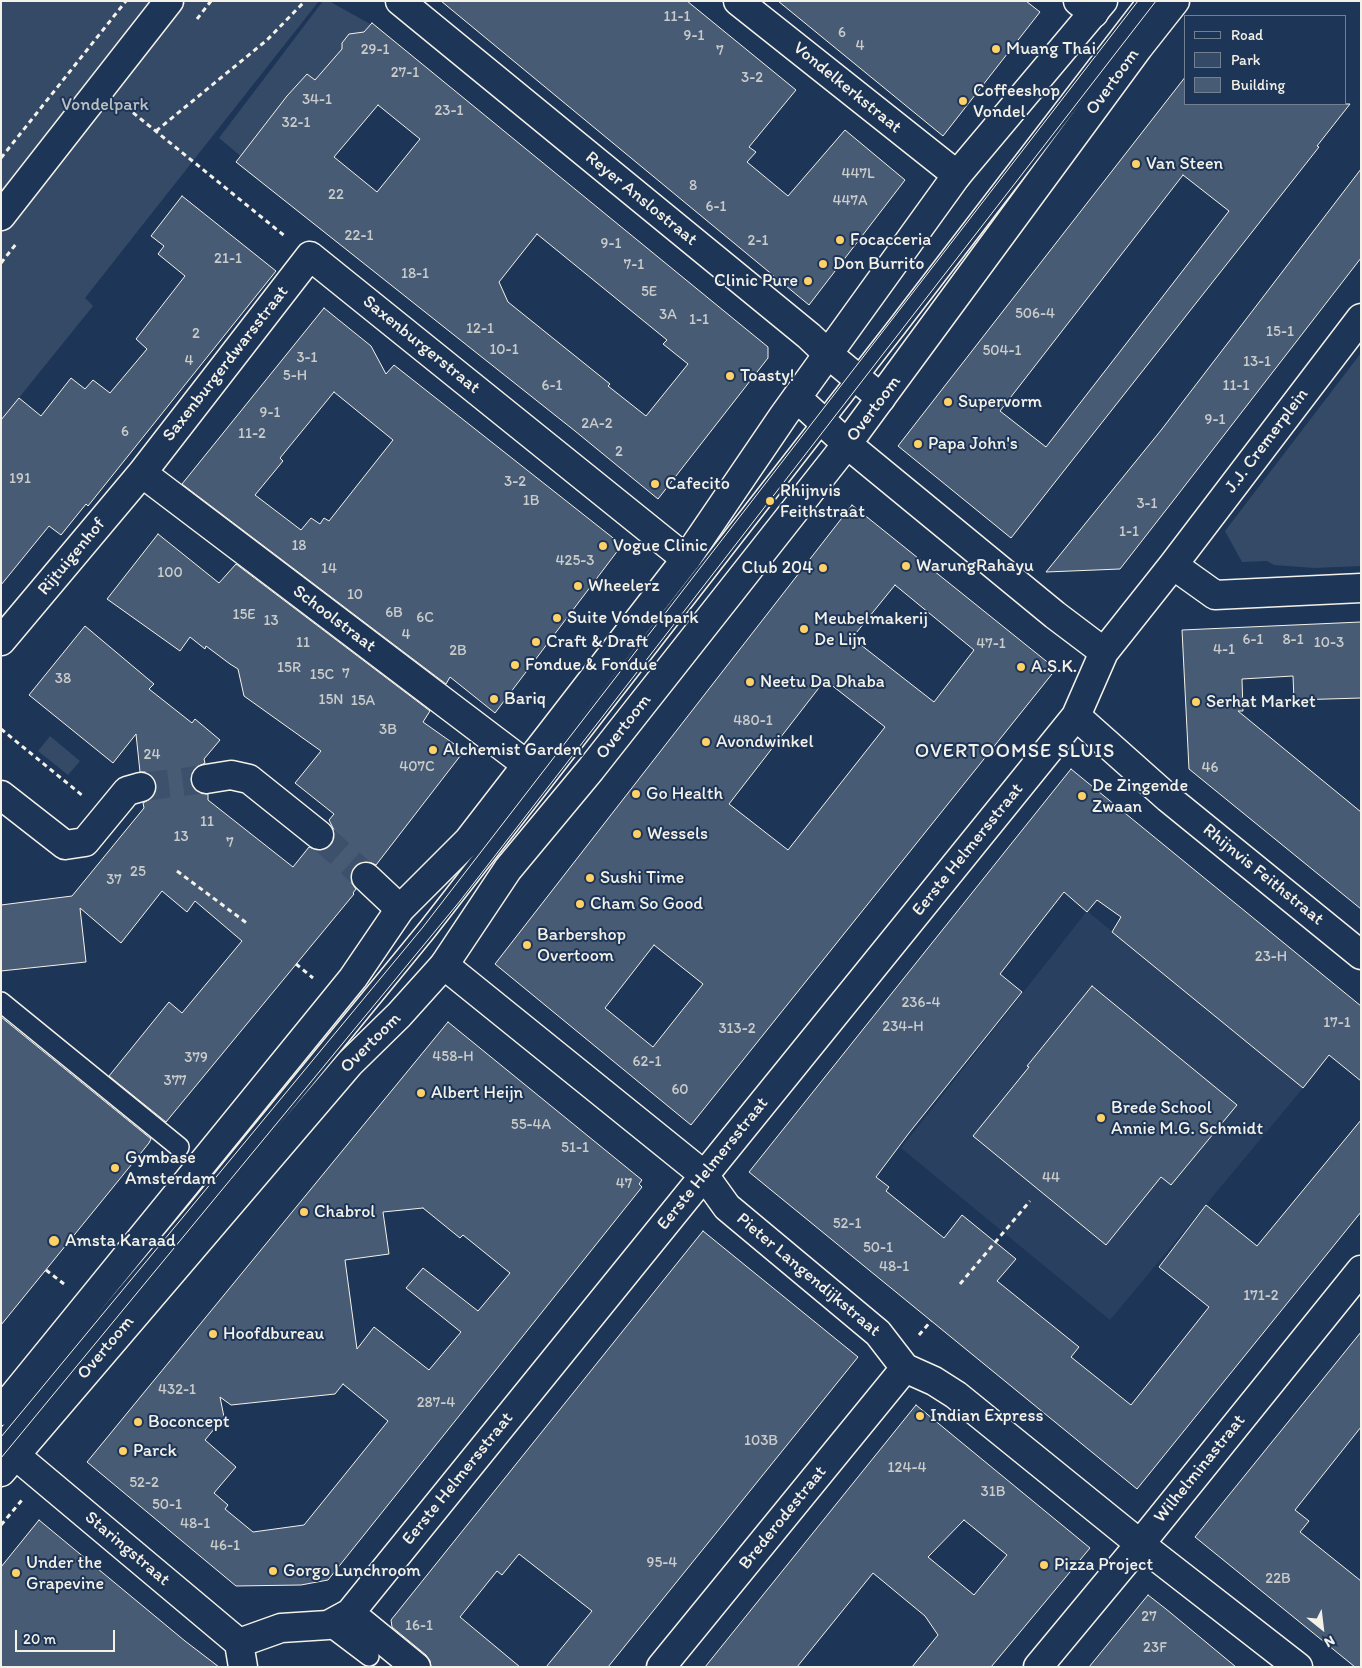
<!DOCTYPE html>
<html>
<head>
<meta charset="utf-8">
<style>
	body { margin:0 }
	#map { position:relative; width:1362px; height:1668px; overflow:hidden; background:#1d3557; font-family:Itim,sans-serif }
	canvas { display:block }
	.frame { position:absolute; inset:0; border:2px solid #f4f1e8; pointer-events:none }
	.legend { position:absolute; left:1184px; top:15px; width:162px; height:90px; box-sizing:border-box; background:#1d3557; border:1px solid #738091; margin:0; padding:6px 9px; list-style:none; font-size:15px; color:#f4f1e8 }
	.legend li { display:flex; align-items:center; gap:10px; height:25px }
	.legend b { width:25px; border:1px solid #738091 }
	.north { position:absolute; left:1297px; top:1603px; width:50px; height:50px; -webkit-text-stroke:4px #1d3557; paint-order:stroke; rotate:151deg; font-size:14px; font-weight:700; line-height:20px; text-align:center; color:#f4f1e8 }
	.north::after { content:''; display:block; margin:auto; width:18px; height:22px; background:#f4f1e8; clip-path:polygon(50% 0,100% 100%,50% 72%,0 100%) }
	.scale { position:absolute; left:15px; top:1630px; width:100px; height:22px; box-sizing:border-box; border:2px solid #f4f1e8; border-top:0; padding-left:6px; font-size:15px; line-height:18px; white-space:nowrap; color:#f4f1e8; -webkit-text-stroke:4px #1d3557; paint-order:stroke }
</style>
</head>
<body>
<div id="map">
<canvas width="1362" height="1668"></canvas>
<div class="frame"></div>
<ul class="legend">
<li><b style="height:6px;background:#1d3557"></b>Road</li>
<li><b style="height:14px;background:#354a67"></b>Park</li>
<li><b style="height:14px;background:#485b74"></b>Building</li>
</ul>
<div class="north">N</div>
<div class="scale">20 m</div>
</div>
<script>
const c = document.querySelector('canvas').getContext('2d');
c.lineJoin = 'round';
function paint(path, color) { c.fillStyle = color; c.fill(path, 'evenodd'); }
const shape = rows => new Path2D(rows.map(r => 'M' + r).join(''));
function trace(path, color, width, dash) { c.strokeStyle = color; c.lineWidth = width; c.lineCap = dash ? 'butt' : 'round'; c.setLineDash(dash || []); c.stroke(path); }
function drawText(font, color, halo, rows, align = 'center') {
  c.font = font + ' Itim,sans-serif'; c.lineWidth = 4; c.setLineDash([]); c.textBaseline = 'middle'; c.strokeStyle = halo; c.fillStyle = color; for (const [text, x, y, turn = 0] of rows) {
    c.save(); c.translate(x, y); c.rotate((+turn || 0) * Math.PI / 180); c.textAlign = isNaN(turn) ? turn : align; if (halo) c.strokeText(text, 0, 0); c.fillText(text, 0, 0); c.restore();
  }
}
paint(shape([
	[1087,911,1303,1088,1110,1320,901,1148]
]), '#2a4060');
paint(shape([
	[1,1,319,1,85,298,93,306,1,420],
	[323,1,329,1,379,29,328,91,249,163,219,138],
	[1361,353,1361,566,1314,568,1274,565,1267,561,1242,562,1225,531],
	[50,736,80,761,68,775,38,751]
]), '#354a67');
const building = shape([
	[441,1,687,1,796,90,749,147,756,152,747,162,788,196,845,130,905,180,809,305,441,1],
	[778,1,1026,1,1040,12,943,136,778,1],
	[372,23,768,347,768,358,658,499,575,431,236,162,287,96,307,74,315,80,342,49,342,43,349,34,364,32,372,23],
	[378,105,420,139,377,192,334,157,378,105],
	[537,234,667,340,663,344,688,364,646,416,608,386,610,384,508,302,499,282,537,234],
	[1186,76,1186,104,1350,104,1317,146,1319,147,1011,538,898,446,1186,76],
	[1183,175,1229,211,1046,447,1000,411,1183,175],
	[1361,169,1361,258,1173,501,1120,569,1046,572,1162,429,1361,169],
	[182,196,276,271,88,506,86,504,61,535,49,526,1,585,1,420,19,398,41,416,71,378,85,389,93,380,110,393,147,349,136,339,185,276,158,254,164,246,151,236,182,196],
	[324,308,371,346,386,374,394,365,622,545,495,713,450,677,446,684,182,484,324,308],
	[334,392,393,440,329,521,324,518,320,524,311,518,301,530,255,495,283,461,280,458,334,392],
	[852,505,1056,669,691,1125,495,964,852,505],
	[895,585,974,650,934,702,852,638,895,585],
	[825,680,885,727,788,850,729,804,825,680],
	[654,945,703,984,653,1047,605,1008,654,945],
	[158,534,219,583,236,564,430,711,423,722,464,751,376,865,369,862,362,862,354,867,351,874,351,882,356,889,353,893,354,894,166,1122,109,1076,169,1002,182,1013,242,941,195,901,187,912,162,891,121,943,80,908,86,962,1,971,1,905,72,896,144,808,143,803,152,798,156,790,156,783,152,776,145,772,140,772,136,734,113,763,29,695,85,626,154,684,149,689,192,723,195,719,220,740,204,759,205,763,197,767,192,773,191,782,194,789,200,793,208,794,208,800,293,867,309,847,317,850,325,849,331,844,334,837,334,830,329,820,334,814,295,783,321,751,244,696,238,669,230,664,206,646,205,649,190,637,180,651,107,599,158,534],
	[1361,622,1361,698,1294,700,1293,676,1242,679,1243,711,1238,711,1361,812,1361,909,1189,769,1182,630,1361,622],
	[1071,769,1361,1006,1361,1081,1329,1055,1303,1088,1112,932,1121,917,1097,900,1087,912,1064,892,1000,974,1022,992,909,1133,876,1177,889,1187,886,1191,944,1238,962,1215,1016,1259,997,1281,1079,1347,1071,1357,1131,1405,1209,1307,1159,1267,1206,1205,1257,1246,1361,1120,1361,1212,1137,1489,749,1172,1071,769],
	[1092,986,1237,1105,1171,1185,1161,1177,1106,1245,973,1136,1029,1067,1027,1066,1092,986],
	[1,1017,151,1139,149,1143,1,1325,1,1017],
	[448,1022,642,1180,639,1184,642,1187,328,1580,301,1585,236,1586,87,1462,448,1022],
	[423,1208,460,1238,463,1235,510,1273,478,1311,423,1268,406,1288,461,1332,429,1370,374,1327,357,1349,345,1260,389,1254,383,1212,423,1208],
	[343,1384,388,1421,304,1525,253,1532,225,1509,228,1505,214,1493,236,1467,205,1440,224,1417,220,1397,231,1405,335,1394,343,1384],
	[703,1231,858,1357,608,1667,546,1667,592,1611,519,1554,502,1575,497,1571,460,1617,520,1667,431,1667,430,1661,426,1655,392,1627,391,1620,703,1231],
	[1361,1332,1361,1427,1295,1510,1309,1521,1300,1532,1361,1581,1361,1667,1355,1667,1195,1537,1361,1332],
	[916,1405,1090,1548,991,1667,912,1667,938,1635,925,1616,873,1573,797,1667,705,1667,916,1405],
	[964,1520,1007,1555,974,1595,928,1557,964,1520],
	[39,1520,185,1641,219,1667,1,1667,1,1567,39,1520],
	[1148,1595,1166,1609,1236,1667,1089,1667,1148,1595]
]);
paint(building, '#485b74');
trace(building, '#f4f1e8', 1);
trace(shape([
	[141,787,206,779],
	[319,835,366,877]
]), '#3d516d', 28, [28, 14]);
const lane = shape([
	[1,1002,179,1147],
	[1,1443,194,1214,427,930,896,328,1147,1],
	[328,1625,369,1656]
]);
const street = shape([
	[400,1,809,336,828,354,881,398],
	[738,1,957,175],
	[1078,1,1094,13],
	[1,216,169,1],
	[797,398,847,444,1055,615,1104,652],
	[142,473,527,765],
	[1173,565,1215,595,1361,588],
	[1,641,142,473,310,256,686,559],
	[1076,716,1168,798,1361,955],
	[206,779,231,775,249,779,319,835],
	[1,795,65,845,85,842,127,791,141,787],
	[366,877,400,909],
	[444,965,704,1175,727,1207,878,1333,905,1368,934,1381,956,1395,1140,1544,1298,1667],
	[15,1455,239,1643],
	[350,1613,416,1667],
	[243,1667,239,1643,281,1628,328,1625,350,1613,1076,716,1104,652,1173,565,1361,318],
	[661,1667,905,1368],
	[1038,1667,1140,1544,1361,1270]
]);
const secondary = shape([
	[1,1411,353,978,400,909,468,841,686,559,784,415,957,175,1103,1],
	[1,1472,350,1063,399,1015,444,965,508,869,591,769,847,444,1138,48,1175,1]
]);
trace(lane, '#f4f1e8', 22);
trace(street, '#f4f1e8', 31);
trace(secondary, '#f4f1e8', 31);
trace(shape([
	[197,19,211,1],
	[126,107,286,237],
	[156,131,267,40,305,1],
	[1,158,126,1],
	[1,263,16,244],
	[1,729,83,796],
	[177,871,248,924],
	[296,964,313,978],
	[46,1270,64,1284],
	[960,1284,1030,1201],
	[919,1335,931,1321],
	[1,1525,22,1500]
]), '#f4f1e8', 3, [5, 4]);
trace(lane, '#1d3557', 19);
trace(street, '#1d3557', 28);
trace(secondary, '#1d3557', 28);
trace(shape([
	[1,1437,423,927,1138,1],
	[1,1458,460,901,1156,1]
]), '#f4f1e8', 1);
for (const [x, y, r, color] of [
	[996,49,5,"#ffd166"],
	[963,101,5,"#ffd166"],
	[1136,164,5,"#ffd166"],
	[840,240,5,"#ffd166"],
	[823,264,5,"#ffd166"],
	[808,281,5,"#ffd166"],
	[730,376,5,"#ffd166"],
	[948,402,5,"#ffd166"],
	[918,444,5,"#ffd166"],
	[655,484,5,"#ffd166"],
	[770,501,5,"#ffd166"],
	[603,546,5,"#ffd166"],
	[906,566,5,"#ffd166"],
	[823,568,5,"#ffd166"],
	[578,586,5,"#ffd166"],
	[557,618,5,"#ffd166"],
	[804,629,5,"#ffd166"],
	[536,642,5,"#ffd166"],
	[515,665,5,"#ffd166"],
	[1021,667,5,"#ffd166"],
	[750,682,5,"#ffd166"],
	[494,699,5,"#ffd166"],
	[1196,702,5,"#ffd166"],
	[706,742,5,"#ffd166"],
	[433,750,5,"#ffd166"],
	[636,794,5,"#ffd166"],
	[1082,796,5,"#ffd166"],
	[637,834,5,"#ffd166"],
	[590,878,5,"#ffd166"],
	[580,904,5,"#ffd166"],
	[527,945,5,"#ffd166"],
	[421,1093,5,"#ffd166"],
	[1101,1118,5,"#ffd166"],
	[115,1168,5,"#ffd166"],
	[304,1212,5,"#ffd166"],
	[54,1241,6,"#ffd166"],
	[213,1334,5,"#ffd166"],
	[920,1416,5,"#ffd166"],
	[138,1422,5,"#ffd166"],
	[123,1451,5,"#ffd166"],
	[1044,1565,5,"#ffd166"],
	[273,1571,5,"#ffd166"],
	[16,1573,5,"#ffd166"]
]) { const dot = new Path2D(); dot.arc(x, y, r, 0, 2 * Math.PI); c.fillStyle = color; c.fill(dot); trace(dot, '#1d3557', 2); }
drawText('15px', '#c9cccb', null, [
	["11-1",677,17],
	["6",842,33],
	["9-1",694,36],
	["4",860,46],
	["29-1",375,50],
	["7",720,51],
	["27-1",405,73],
	["3-2",752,78],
	["34-1",317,100],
	["23-1",449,111],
	["32-1",296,123],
	["447L",858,174],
	["8",693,186],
	["22",336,195],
	["447A",850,201],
	["6-1",716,207],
	["22-1",359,236],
	["2-1",758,241],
	["9-1",611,244],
	["21-1",228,259],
	["7-1",634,265],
	["18-1",415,274],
	["5E",649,292],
	["506-4",1035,314],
	["3A",668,315],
	["1-1",699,320],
	["12-1",480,329],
	["15-1",1280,332],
	["2",196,334],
	["10-1",504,350],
	["504-1",1002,351],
	["3-1",307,358],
	["4",189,361],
	["13-1",1257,362],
	["5-H",295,376],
	["6-1",552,386],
	["11-1",1236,386],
	["9-1",270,413],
	["9-1",1215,420],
	["2A-2",597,424],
	["6",125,432],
	["11-2",252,434],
	["2",619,452],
	["191",20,479],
	["3-2",515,482],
	["1B",531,501],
	["3-1",1147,504],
	["1-1",1129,532],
	["18",299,546],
	["425-3",575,561],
	["14",329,569],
	["100",170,573],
	["10",355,595],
	["6B",394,613],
	["15E",244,615],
	["6C",425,618],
	["13",271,621],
	["4",406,635],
	["6-1",1253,640],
	["8-1",1293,640],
	["11",303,643],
	["10-3",1329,643],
	["47-1",991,644],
	["4-1",1224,650],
	["2B",458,651],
	["15R",289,668],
	["7",346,674],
	["15C",322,675],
	["38",63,679],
	["15N",331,700],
	["15A",363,701],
	["480-1",753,721],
	["3B",388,730],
	["24",152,755],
	["407C",417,767],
	["46",1210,768],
	["11",207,822],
	["13",181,837],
	["7",230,843],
	["25",138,872],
	["37",114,880],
	["23-H",1271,957],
	["236-4",921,1003],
	["17-1",1337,1023],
	["234-H",903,1027],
	["313-2",737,1029],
	["458-H",453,1057],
	["379",196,1058],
	["62-1",647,1062],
	["377",175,1081],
	["60",680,1090],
	["55-4A",531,1125],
	["51-1",575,1148],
	["44",1051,1178],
	["47",624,1184],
	["52-1",847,1224],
	["50-1",878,1248],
	["48-1",894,1267],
	["171-2",1261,1296],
	["432-1",177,1390],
	["287-4",436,1403],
	["103B",761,1441],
	["124-4",907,1468],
	["52-2",144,1483],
	["31B",993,1492],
	["50-1",167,1505],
	["48-1",195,1524],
	["46-1",225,1546],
	["95-4",662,1563],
	["22B",1278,1579],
	["27",1149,1617],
	["16-1",419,1626],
	["23F",1155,1648]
]);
drawText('18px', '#f4f1e8', '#1d3557', [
	["Muang Thai",1006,49],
	["Coffeeshop",973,91],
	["Vondel",973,112],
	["Van Steen",1146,164],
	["Focacceria",850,240],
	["Don Burrito",833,264],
	["Clinic Pure",798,281,"right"],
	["Toasty!",740,376],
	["Supervorm",958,402],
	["Papa John's",928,444],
	["Cafecito",665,484],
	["Rhijnvis",780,491],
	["Feithstraat",780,512],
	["Vogue Clinic",613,546],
	["WarungRahayu",916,566],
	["Club 204",813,568,"right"],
	["Wheelerz",588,586],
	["Suite Vondelpark",567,618],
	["Meubelmakerij",814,619],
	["De Lijn",814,640],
	["Craft & Draft",546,642],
	["Fondue & Fondue",525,665],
	["A.S.K.",1031,667],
	["Neetu Da Dhaba",760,682],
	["Bariq",504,699],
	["Serhat Market",1206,702],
	["Avondwinkel",716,742],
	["Alchemist Garden",443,750],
	["De Zingende",1092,786],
	["Zwaan",1092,807],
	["Go Health",646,794],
	["Wessels",647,834],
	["Sushi Time",600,878],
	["Cham So Good",590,904],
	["Barbershop",537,935],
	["Overtoom",537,956],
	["Albert Heijn",431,1093],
	["Brede School",1111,1108],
	["Annie M.G. Schmidt",1111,1129],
	["Gymbase",125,1158],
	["Amsterdam",125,1179],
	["Chabrol",314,1212],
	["Amsta Karaad",65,1241],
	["Hoofdbureau",223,1334],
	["Indian Express",930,1416],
	["Boconcept",148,1422],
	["Parck",133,1451],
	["Under the",26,1563],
	["Grapevine",26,1584],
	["Pizza Project",1054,1565],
	["Gorgo Lunchroom",283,1571]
], 'left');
drawText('18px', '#f4f1e8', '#1d3557', [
	["Overtoom",1113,82,-54],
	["Vondelkerkstraat",847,88,39],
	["Reyer Anslostraat",641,199,39],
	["Saxenburgerstraat",421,345,39],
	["Saxenburgerdwarsstraat",226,364,-52],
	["Overtoom",874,409,-53],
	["J.J. Cremerplein",1267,441,-53],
	["Rijtuigenhof",72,557,-50],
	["Schoolstraat",334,619,37],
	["Overtoom",624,727,-52],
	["Eerste Helmersstraat",968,850,-51],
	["Rhijnvis Feithstraat",1263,875,39],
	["Overtoom",371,1043,-45],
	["Eerste Helmersstraat",713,1164,-51],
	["Pieter Langendijkstraat",808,1275,40],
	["Overtoom",106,1348,-50],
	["Wilhelminastraat",1200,1469,-51],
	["Eerste Helmersstraat",458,1479,-51],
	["Brederodestraat",783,1518,-51],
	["Staringstraat",127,1549,40]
]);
drawText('18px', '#bbbfc1', '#1d3557', [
	["Vondelpark",105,105]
]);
c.letterSpacing = '1px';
drawText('20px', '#f4f1e8', '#1d3557', [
	["OVERTOOMSE SLUIS",1015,752]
]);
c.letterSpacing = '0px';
</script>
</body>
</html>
